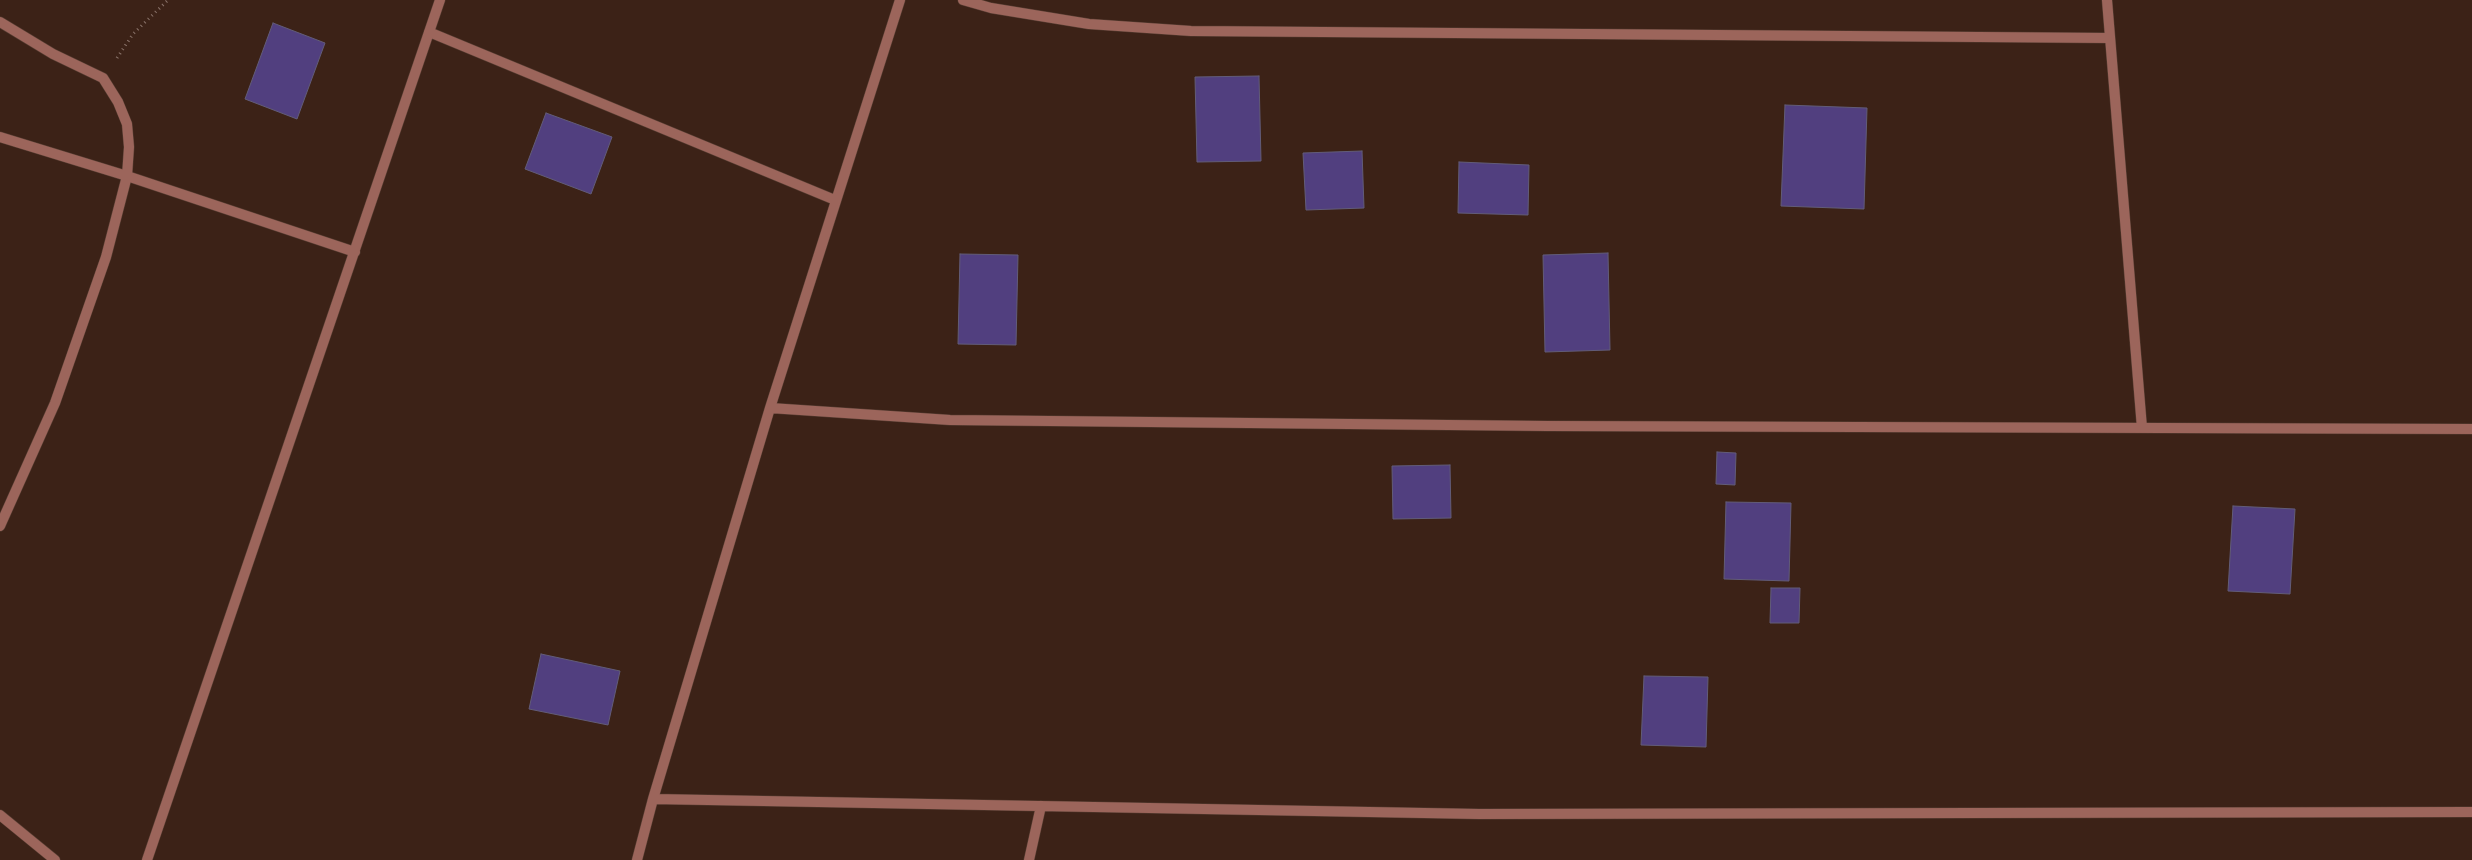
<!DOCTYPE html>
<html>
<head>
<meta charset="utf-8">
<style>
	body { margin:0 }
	canvas { display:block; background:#3c2217 }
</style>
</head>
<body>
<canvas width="2472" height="860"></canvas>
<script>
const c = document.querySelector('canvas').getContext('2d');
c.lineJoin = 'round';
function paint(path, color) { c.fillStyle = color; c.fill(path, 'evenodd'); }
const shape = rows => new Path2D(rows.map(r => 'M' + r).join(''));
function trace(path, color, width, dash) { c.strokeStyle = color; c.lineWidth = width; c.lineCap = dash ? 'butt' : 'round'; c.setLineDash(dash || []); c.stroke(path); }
const building = shape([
	[273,23,325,43,297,119,245,99,273,23],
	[1259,76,1261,161,1197,162,1195,77,1259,76],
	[1785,105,1867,108,1864,209,1781,206,1785,105],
	[546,113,612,137,591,194,525,169,546,113],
	[1362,151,1364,208,1306,210,1303,153,1362,151],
	[1459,162,1529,165,1528,215,1458,213,1459,162],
	[1608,253,1610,350,1545,352,1543,255,1608,253],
	[960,254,1018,255,1016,345,958,344,960,254],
	[1717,452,1736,453,1735,485,1716,484,1717,452],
	[1450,465,1451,518,1393,519,1392,466,1450,465],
	[1726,502,1791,503,1789,581,1724,579,1726,502],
	[2233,506,2295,509,2290,594,2228,591,2233,506],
	[1771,588,1800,588,1799,623,1770,623,1771,588],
	[541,654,620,671,608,725,529,709,541,654],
	[1644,676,1708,677,1706,747,1641,745,1644,676]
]);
paint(building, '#513f7f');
trace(building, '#625c78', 1);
const minor = shape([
	[963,0,991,8,1089,24,1191,31,2110,38],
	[2107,0,2142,428],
	[0,22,53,54,103,78,118,102,127,124,129,147,127,176,106,257,55,403,0,526],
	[429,32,835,200],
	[0,137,127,176,355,252],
	[770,408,950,420,1548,426,2472,429],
	[653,799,1479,814,2472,812],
	[0,815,55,860],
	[147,860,440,0],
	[637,860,653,799,770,408,900,0],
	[1029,860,1041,806]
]);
trace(minor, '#573e33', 11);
trace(shape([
	[117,58,133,34,168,0]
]), '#8b746b', 3, [1, 4]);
trace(minor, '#9c655b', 10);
</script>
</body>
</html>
